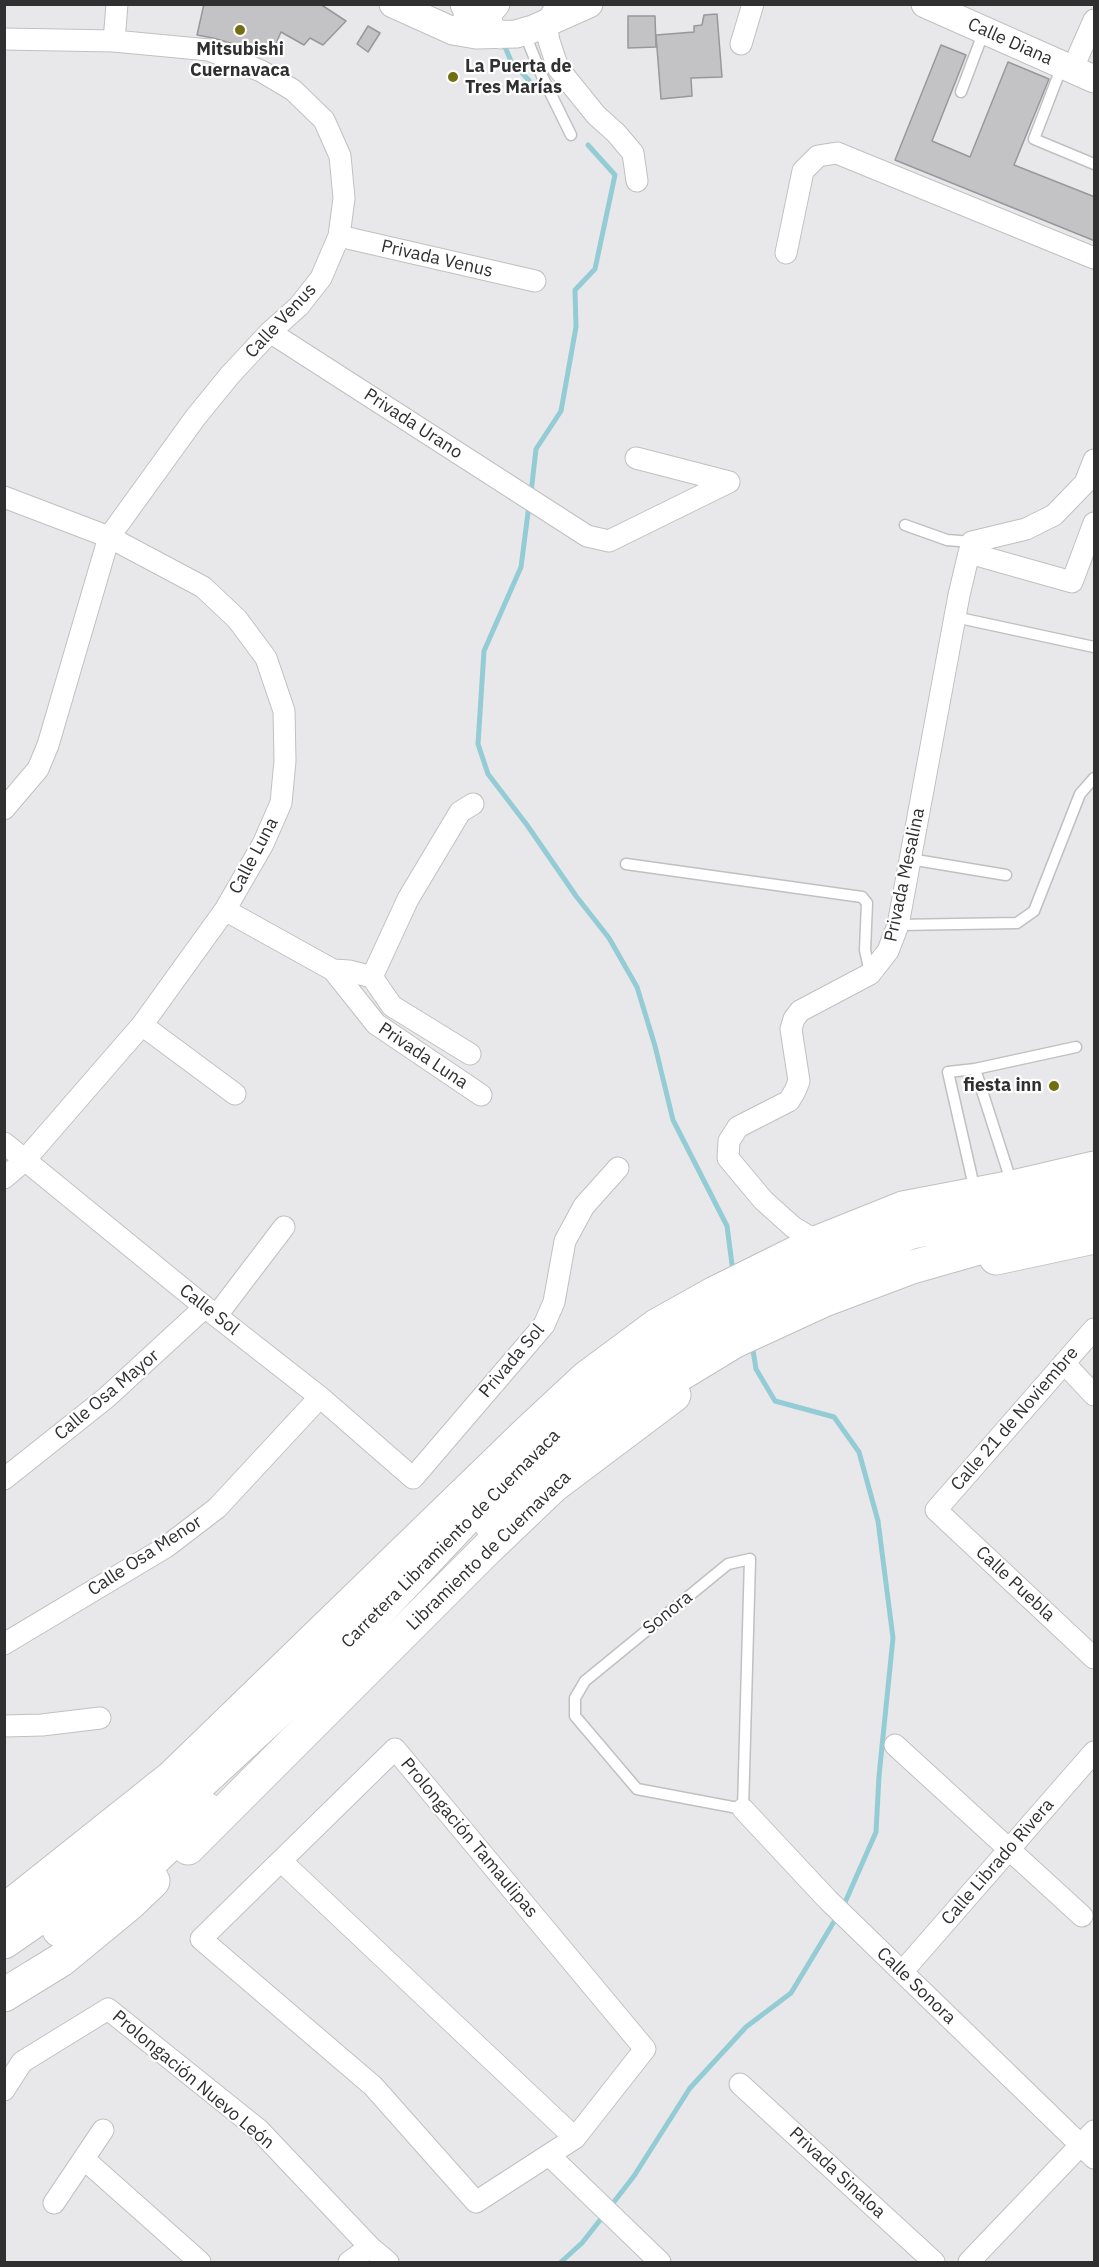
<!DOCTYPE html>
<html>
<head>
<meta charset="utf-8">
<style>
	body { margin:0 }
	#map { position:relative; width:1099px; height:2267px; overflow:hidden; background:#e8e8ea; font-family:"IBM Plex Sans",sans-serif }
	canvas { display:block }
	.frame { position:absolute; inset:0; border:6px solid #303030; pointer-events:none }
</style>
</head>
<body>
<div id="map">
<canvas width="1099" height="2267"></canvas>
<div class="frame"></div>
</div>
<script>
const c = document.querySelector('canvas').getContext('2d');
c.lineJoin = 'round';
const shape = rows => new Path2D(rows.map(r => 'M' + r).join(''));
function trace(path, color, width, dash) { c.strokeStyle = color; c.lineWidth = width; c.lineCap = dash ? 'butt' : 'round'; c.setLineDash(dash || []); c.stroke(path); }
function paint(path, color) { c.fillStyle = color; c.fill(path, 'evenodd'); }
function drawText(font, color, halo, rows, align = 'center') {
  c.font = font + ' "IBM Plex Sans",sans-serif'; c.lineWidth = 4.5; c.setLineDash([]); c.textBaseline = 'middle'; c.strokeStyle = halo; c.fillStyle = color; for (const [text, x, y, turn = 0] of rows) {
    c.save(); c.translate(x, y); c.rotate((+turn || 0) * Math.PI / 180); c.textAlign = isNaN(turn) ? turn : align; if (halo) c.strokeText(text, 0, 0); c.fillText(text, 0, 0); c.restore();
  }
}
trace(shape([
	[505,47,511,61,535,87],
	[531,493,536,449,561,411,576,327,575,290,595,269,615,175,588,145],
	[529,505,521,567,484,651,478,744,488,774,527,825,576,896,609,938,637,987,655,1046,673,1120,727,1226,733,1272],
	[752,1344,756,1369,775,1401,834,1417,859,1452,878,1521,893,1638,879,1776,876,1832,843,1907],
	[610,2207,634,2176,690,2088,746,2027,791,1993,838,1915],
	[561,2262,582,2243,604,2215]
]), '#94ccd5', 5);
const building = shape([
	[204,4,320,4,346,21,323,45,310,38,304,45,281,32,271,55,213,38,197,35,204,4],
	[717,14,722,77,691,78,692,96,661,99,656,35,694,32,694,26,702,25,704,15,717,14],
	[628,16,655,16,656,47,628,48,628,16],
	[368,26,380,33,368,52,357,44,368,26],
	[941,45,966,55,932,141,970,157,1008,62,1049,79,1014,165,1095,197,1095,241,895,160,941,45]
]);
paint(building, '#c3c3c5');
trace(building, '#98989a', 1.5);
const service = shape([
	[524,32,542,76,571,135],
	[1062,66,1034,139,1094,164],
	[961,92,984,31],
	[905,525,947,540,972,542],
	[955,617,1094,647],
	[910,859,1006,875],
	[626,864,862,897,867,903,865,950,870,973],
	[898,925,1017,923,1034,911,1080,794,1094,778],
	[975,1069,1076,1047],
	[975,1191,948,1072,975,1069,1012,1184],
	[750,1559,743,1809,637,1789,575,1716,575,1698,585,1681,728,1564,750,1559]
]);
const minor = shape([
	[554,10,546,23,549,41,558,68,596,115,616,133,633,153,637,181],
	[4,39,114,41,209,50,261,71,293,90,324,120,340,156,344,198,339,236,321,278,299,306,270,332,230,375,195,418,109,537,48,745,38,769,4,809],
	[114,41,117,4],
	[741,44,753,4],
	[1072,70,1094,20],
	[339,236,535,281],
	[786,253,803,171,818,156,837,153,1094,258],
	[270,332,587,536,609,541,729,482,636,458],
	[4,497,109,537,203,587,237,619,266,658,284,711,285,761,281,803,263,844,225,910,142,1025,24,1161,4,1178],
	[969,553,972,542,1026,529,1054,515,1085,483,1094,460],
	[225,910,333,970,376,1024,481,1095],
	[333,970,349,971,372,977,408,899,460,812,473,804],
	[372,977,392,1006,470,1054],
	[142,1025,235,1094],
	[4,1143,205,1307,320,1397,413,1478,544,1325,554,1302,565,1241,584,1206,618,1168],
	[818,1242,793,1227,763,1200,728,1158,729,1141,738,1127,789,1101,795,1091,799,1081,791,1029,794,1019,800,1011,870,974,888,951,898,925,959,595,969,553,1072,582,1094,523],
	[217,1315,284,1227],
	[1094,1329,936,1510,1094,1658],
	[1064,1363,1094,1395],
	[4,1479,106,1398,205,1307],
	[4,1644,166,1547,217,1508,320,1397],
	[4,1726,42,1725,100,1718],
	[895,1745,1082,1916],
	[395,1749,645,2049,575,2138,476,2202,373,2086,201,1939,395,1749],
	[743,1809,828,1900,1094,2158],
	[281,1861,575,2138],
	[902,1972,1094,1752],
	[740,2084,934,2262],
	[4,2090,22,2062,108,2009,259,2130,370,2247,388,2262],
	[549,2155,660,2262],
	[84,2159,200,2262],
	[54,2203,103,2130],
	[349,2262,370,2247],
	[969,2262,1094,2131]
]);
const tertiary = shape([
	[393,4,453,31,476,35,516,34,533,29,589,4],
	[496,4,489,12,488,22,494,33,500,35],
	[925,4,1094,79],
	[453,31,458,30,466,23,468,13,464,4]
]);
const primary = shape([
	[996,1258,1094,1237],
	[188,1848,487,1549,553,1486,674,1395],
	[4,1911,171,1778,529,1431,586,1378,656,1326,715,1293,818,1242,903,1208,1013,1187,1094,1168],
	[4,1995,61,1960,129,1904,153,1881]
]);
const trunk = shape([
	[491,1524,543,1476,602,1427,669,1381,735,1341,824,1300,909,1268,1094,1215],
	[59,1930,120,1892,206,1809],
	[4,1942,102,1874,324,1669,471,1513,544,1441,601,1394,673,1344,775,1287,912,1232,1094,1193]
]);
trace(service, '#bfc0c1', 13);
trace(minor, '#bfc0c1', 23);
trace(tertiary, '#bfc0c1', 29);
trace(primary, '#bfc0c1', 35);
trace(trunk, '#bfc0c1', 35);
trace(service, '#fff', 10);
trace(minor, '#fff', 21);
trace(tertiary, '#fff', 27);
trace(primary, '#fff', 33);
trace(trunk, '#fff', 33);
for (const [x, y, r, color] of [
	[240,30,6,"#726f11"],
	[453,77,6,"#726f11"],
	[1054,1086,6,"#726f11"]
]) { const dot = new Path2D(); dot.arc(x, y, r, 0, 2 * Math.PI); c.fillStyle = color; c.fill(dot); trace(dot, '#fff', 2); }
drawText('18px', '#303030', '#fff', [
	["Calle Diana",1010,42,24],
	["Privada Venus",437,259,13],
	["Calle Venus",281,321,-47],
	["Privada Urano",413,424,33],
	["Calle Luna",254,856,-62],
	["Privada Mesalina",905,875,-78],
	["Privada Luna",423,1056,34],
	["Calle Sol",209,1310,38],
	["Privada Sol",512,1361,-50],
	["Calle Osa Mayor",107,1395,-40],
	["Calle 21 de Noviembre",1015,1419,-49],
	["Carretera Libramiento de Cuernavaca",451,1539,-45],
	["Libramiento de Cuernavaca",489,1551,-44],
	["Calle Osa Menor",145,1556,-33],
	["Calle Puebla",1015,1584,43],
	["Sonora",668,1613,-39],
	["Prolongación Tamaulipas",469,1838,50],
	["Calle Librado Rivera",998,1862,-49],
	["Calle Sonora",916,1986,44],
	["Prolongación Nuevo León",193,2080,40],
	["Privada Sinaloa",837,2173,43]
]);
drawText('bold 18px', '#303030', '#fff', [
	["Mitsubishi",240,50],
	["Cuernavaca",240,71],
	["La Puerta de",465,67,"left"],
	["Tres Marías",465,88,"left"],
	["fiesta inn",1042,1086,"right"]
]);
</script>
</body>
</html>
